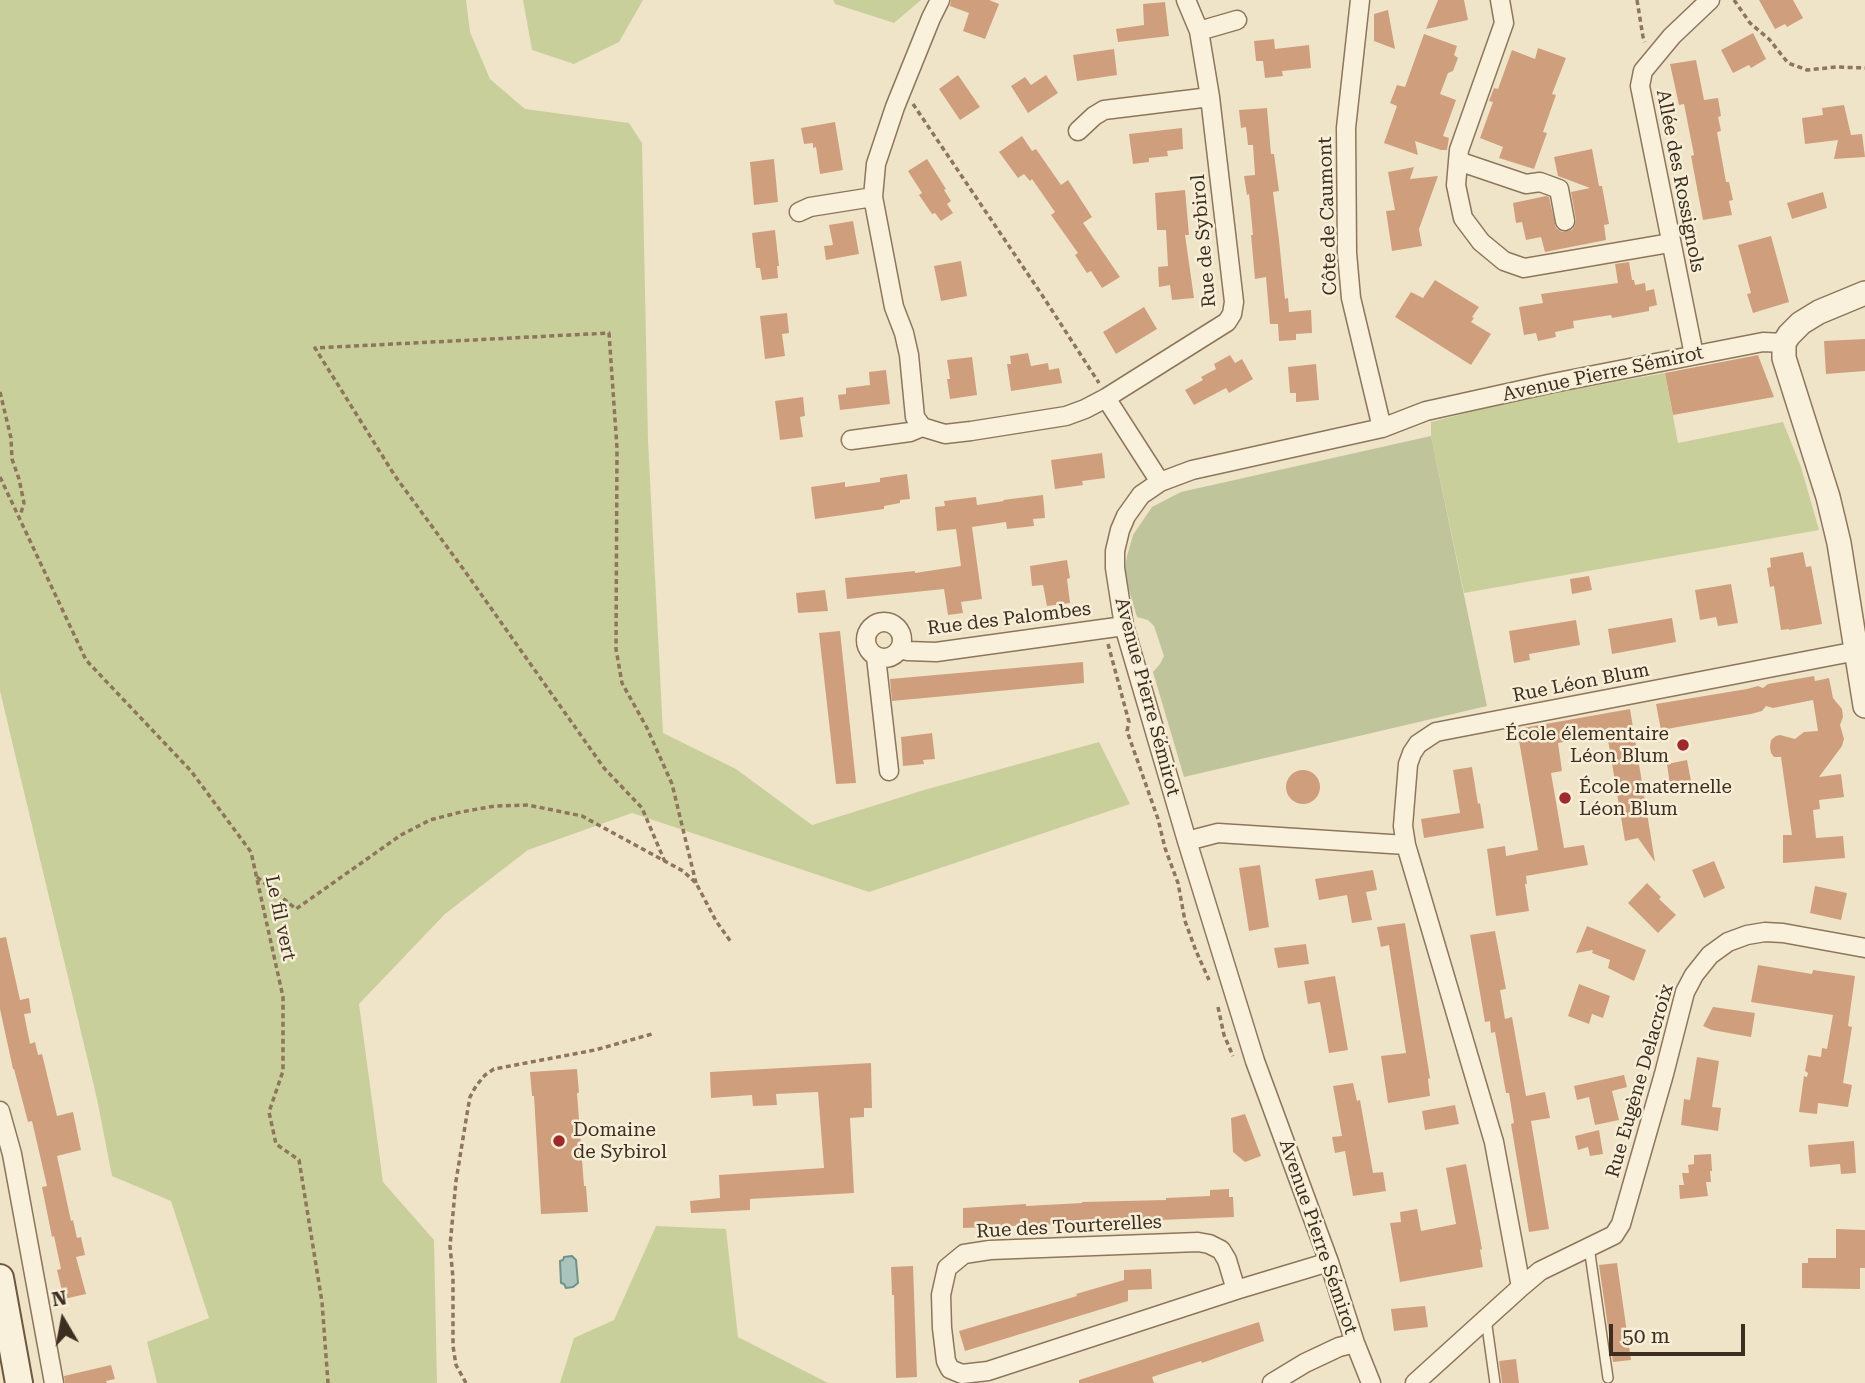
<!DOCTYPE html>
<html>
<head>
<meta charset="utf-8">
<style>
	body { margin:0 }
	#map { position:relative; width:1865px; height:1383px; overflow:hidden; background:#f0e4c8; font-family:"Roboto Serif",serif }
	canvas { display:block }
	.north { position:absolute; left:28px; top:1285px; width:70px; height:70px; -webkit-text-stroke:5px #f7eed8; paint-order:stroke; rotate:350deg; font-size:19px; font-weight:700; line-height:28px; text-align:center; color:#3d2e20 }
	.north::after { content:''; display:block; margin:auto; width:24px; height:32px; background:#3d2e20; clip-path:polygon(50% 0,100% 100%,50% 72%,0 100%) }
	.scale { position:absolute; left:1609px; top:1324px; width:136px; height:32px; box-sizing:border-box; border:4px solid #3d2e20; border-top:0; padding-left:9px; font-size:21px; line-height:24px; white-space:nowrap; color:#3d2e20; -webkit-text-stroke:5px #f7eed8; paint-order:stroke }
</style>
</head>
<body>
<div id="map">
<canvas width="1865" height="1383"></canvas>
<div class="north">N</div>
<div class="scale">50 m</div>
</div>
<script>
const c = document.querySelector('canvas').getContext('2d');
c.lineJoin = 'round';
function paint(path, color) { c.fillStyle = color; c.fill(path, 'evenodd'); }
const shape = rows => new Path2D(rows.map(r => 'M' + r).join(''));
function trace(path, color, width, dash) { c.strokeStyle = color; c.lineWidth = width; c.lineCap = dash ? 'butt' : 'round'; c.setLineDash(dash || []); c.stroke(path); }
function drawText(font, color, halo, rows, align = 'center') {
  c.font = font + ' "Roboto Serif",serif'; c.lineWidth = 5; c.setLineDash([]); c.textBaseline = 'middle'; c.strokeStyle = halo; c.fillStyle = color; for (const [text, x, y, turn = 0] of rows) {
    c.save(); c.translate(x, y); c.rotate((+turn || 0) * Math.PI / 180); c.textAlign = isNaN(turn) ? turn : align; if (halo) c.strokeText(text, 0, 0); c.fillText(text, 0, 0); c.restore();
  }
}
paint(shape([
	[0,0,466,0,470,32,490,79,525,109,629,123,642,143,648,440,663,733,736,769,812,825,924,790,1099,742,1130,804,869,892,632,813,528,850,445,914,359,1004,383,1182,434,1240,437,1383,157,1383,147,1342,209,1318,171,1201,112,1176,97,1099,0,691],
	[523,0,643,0,619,42,574,64,532,50],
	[833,0,921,0,894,23,835,4],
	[1665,373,1678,443,1783,422,1801,467,1819,530,1464,593,1431,436,1431,422,1526,398],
	[656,1226,726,1229,738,1337,828,1383,560,1383,574,1338,614,1320]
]), '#c9cf9b');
paint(shape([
	[1431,436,1487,706,1184,777,1153,672,1160,664,1164,656,1154,626,1148,620,1137,617,1124,573,1127,556,1133,535,1152,507,1181,492]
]), '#bfc49a');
const water = shape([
	[572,1256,576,1260,578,1283,573,1287,566,1288,564,1284,561,1283,560,1261,563,1260,564,1257,572,1256]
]);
paint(water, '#a9c4bc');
trace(water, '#6f938a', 2);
paint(shape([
	[951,0,989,0,999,4,985,39,963,31,969,13,950,6],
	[1438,0,1464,0,1468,20,1426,29],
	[1759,0,1793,0,1803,18,1787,27,1785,24,1775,29],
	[1165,2,1169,36,1118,42,1116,29,1144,25,1143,4],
	[1388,10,1395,49,1374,41,1374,14],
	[1753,33,1766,59,1751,68,1749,65,1733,73,1721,50],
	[1424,34,1457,46,1454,55,1458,58,1453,71,1448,73,1440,94,1456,100,1443,136,1449,138,1447,150,1441,150,1415,141,1418,155,1384,143,1397,106,1390,103,1397,85,1405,87],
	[1274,39,1275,49,1309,45,1311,68,1282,71,1283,76,1265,78,1263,61,1256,61,1254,41],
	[1538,48,1566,58,1552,94,1556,95,1543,132,1547,133,1534,169,1499,158,1503,147,1480,138,1493,102,1489,101,1494,88,1498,89,1512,50,1535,59],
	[1114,49,1117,75,1077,81,1073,55],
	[1696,60,1704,100,1718,98,1721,116,1718,117,1721,131,1717,132,1726,182,1729,182,1733,200,1729,201,1732,215,1703,220,1691,156,1694,155,1684,104,1679,105,1670,64],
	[958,75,980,107,960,120,939,89],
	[1046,75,1058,93,1028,113,1011,86,1025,77,1031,85],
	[1844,105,1851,135,1862,134,1865,157,1834,159,1838,140,1805,144,1802,118,1823,115,1822,108],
	[1267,108,1271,154,1274,154,1279,191,1273,192,1279,240,1285,299,1288,298,1289,312,1311,310,1312,333,1296,334,1296,340,1279,341,1278,324,1270,324,1266,277,1255,279,1251,235,1253,235,1249,194,1247,195,1244,176,1255,175,1253,145,1248,145,1246,127,1241,128,1239,110],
	[835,122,843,170,820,174,816,147,813,148,813,143,804,144,801,128],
	[1182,128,1183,149,1167,151,1168,156,1149,158,1149,162,1133,164,1129,134],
	[1022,136,1032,151,1036,149,1061,185,1068,180,1092,217,1083,223,1120,277,1102,288,1091,271,1087,273,1075,255,1078,253,1051,215,1055,212,1032,179,1030,181,1024,174,1018,178,999,152],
	[1592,149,1599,186,1602,186,1609,224,1604,225,1606,240,1545,252,1541,237,1526,240,1522,222,1516,223,1513,203,1546,196,1549,197,1556,228,1562,232,1572,230,1575,225,1576,220,1571,192,1590,188,1558,176,1554,157],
	[774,159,778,202,754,205,750,162],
	[927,159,946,189,944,190,951,201,947,204,953,213,941,221,935,213,932,214,919,195,922,193,908,171],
	[1414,167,1410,179,1438,176,1419,229,1422,246,1392,251,1386,211,1395,210,1388,172],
	[1185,190,1189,235,1185,235,1194,298,1172,300,1170,285,1159,287,1158,267,1168,266,1166,230,1157,230,1155,193],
	[1823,192,1827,208,1792,219,1787,203],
	[853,221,859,254,826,260,824,246,833,245,829,225],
	[775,230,779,266,777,266,778,278,762,280,760,268,756,268,752,233],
	[1771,236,1789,302,1753,313,1747,294,1751,293,1738,245],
	[961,261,967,296,941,301,934,266],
	[1629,262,1632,280,1634,280,1635,285,1645,283,1646,291,1654,289,1657,305,1649,307,1649,311,1612,318,1611,315,1573,321,1574,328,1555,332,1556,337,1538,341,1536,333,1524,335,1519,307,1543,303,1541,294,1618,283,1615,264],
	[1435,280,1479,307,1472,317,1474,318,1471,322,1491,334,1471,365,1395,317,1411,292,1423,298],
	[1144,307,1157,329,1116,354,1103,332],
	[787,313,789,333,782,334,785,356,765,359,760,316],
	[1865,339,1865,371,1826,374,1824,341],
	[1028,353,1031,366,1048,363,1049,370,1059,368,1062,383,1011,391,1007,364,1011,364,1010,356],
	[1230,355,1235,363,1242,359,1253,379,1229,393,1226,388,1194,405,1185,390,1203,380,1201,377,1216,369,1214,364],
	[1758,355,1774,397,1673,415,1665,373],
	[972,357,977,395,950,399,947,379,950,379,947,360],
	[1316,364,1319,400,1296,402,1296,393,1290,393,1288,367],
	[886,370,890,404,840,410,838,395,846,394,846,388,870,385,869,372],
	[803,397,805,416,800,417,803,437,780,440,775,401],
	[1102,453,1105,478,1082,481,1083,485,1055,489,1051,460],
	[907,474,910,499,900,500,900,503,884,506,884,509,815,519,811,487,845,482,845,487,880,482,880,478],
	[1043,495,1045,518,1033,519,1034,526,1007,529,1006,522,972,527,982,599,961,602,963,613,948,615,944,589,847,599,845,578,915,571,915,573,961,566,956,529,937,531,935,507,945,506,944,501,976,497,977,505,1004,501,1003,500],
	[1803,552,1806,567,1811,566,1822,624,1789,630,1789,629,1781,630,1774,586,1770,587,1767,568,1771,567,1770,558],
	[1067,560,1070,578,1067,579,1070,603,1047,606,1043,585,1032,586,1030,566],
	[1589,576,1592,590,1572,594,1570,579],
	[1731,584,1738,623,1718,626,1716,617,1700,620,1695,590],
	[825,590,828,611,798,613,796,593],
	[1672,618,1676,642,1612,654,1608,629],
	[1576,620,1580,645,1529,654,1530,660,1514,663,1509,631],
	[840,631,856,783,836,784,819,633],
	[1083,662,1084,683,892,701,890,679],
	[1814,676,1815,681,1829,678,1833,698,1842,709,1843,717,1840,725,1844,739,1842,746,1819,777,1841,774,1844,797,1819,800,1820,809,1813,810,1816,838,1843,836,1845,858,1783,863,1783,835,1792,835,1781,757,1774,757,1771,753,1770,747,1771,740,1776,736,1780,735,1795,739,1804,732,1818,731,1813,700,1773,708,1766,706,1762,711,1751,714,1661,730,1656,704,1747,689,1758,686,1763,688,1768,684],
	[1630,709,1655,862,1638,838,1625,841,1607,734,1558,743,1562,771,1551,773,1564,848,1584,845,1588,865,1526,876,1527,884,1525,884,1529,911,1496,916,1487,849,1505,846,1506,856,1538,850,1517,729],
	[932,733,935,759,923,760,924,764,903,766,901,737],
	[1687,760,1691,781,1670,785,1667,764],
	[1472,767,1478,804,1480,803,1484,828,1424,838,1421,819,1460,813,1453,770],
	'1286 787a17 17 0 1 1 34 0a17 17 0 1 1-34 0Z',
	[1714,861,1725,888,1704,898,1692,870],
	[1260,865,1269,927,1249,931,1239,868],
	[1373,870,1377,890,1366,892,1372,920,1352,923,1347,895,1319,900,1315,879],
	[1647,883,1661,897,1659,899,1676,915,1658,933,1628,903],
	[1815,886,1847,893,1841,920,1810,913],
	[1405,923,1430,1078,1428,1079,1430,1096,1388,1103,1381,1056,1406,1053,1389,945,1381,947,1377,927],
	[1587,926,1646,950,1634,981,1608,968,1610,960,1592,953,1593,950,1576,953],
	[1495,931,1506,989,1500,990,1505,1019,1512,1017,1526,1096,1545,1092,1550,1118,1531,1121,1549,1229,1529,1232,1511,1124,1514,1123,1509,1093,1506,1093,1495,1032,1491,1033,1490,1021,1485,1022,1470,935],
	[6,937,20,1000,29,998,31,1013,24,1014,30,1044,35,1042,38,1055,42,1054,57,1116,73,1112,81,1150,57,1156,71,1221,73,1220,77,1238,81,1237,85,1255,76,1257,86,1294,64,1299,57,1270,61,1269,54,1236,52,1237,42,1187,47,1186,32,1121,28,1122,14,1069,13,1069,0,1009,0,938],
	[1306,944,1309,964,1278,968,1274,948],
	[1758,965,1812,974,1813,970,1855,976,1848,1026,1852,1027,1843,1083,1852,1085,1848,1107,1818,1103,1817,1114,1799,1112,1804,1076,1807,1077,1808,1073,1805,1071,1808,1055,1821,1057,1822,1048,1827,1049,1833,1015,1751,1002],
	[1335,976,1348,1050,1329,1053,1320,1002,1308,1004,1304,981],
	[1579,984,1610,996,1603,1018,1592,1014,1589,1024,1568,1016],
	[1713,1007,1755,1013,1751,1037,1712,1030,1703,1026],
	[1697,1057,1719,1061,1712,1107,1721,1108,1718,1131,1681,1125,1684,1099,1690,1100],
	[871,1063,872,1108,864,1108,864,1117,850,1118,854,1193,750,1199,750,1210,691,1213,690,1201,720,1198,719,1175,824,1168,818,1092,776,1094,777,1105,753,1106,752,1095,711,1098,710,1072],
	[577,1069,579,1093,577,1093,584,1186,586,1186,588,1212,541,1214,534,1096,532,1096,530,1072],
	[1624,1075,1627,1087,1612,1091,1619,1120,1595,1125,1589,1097,1577,1100,1574,1086],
	[1353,1083,1357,1101,1360,1100,1373,1173,1383,1172,1386,1191,1353,1196,1345,1151,1335,1153,1332,1137,1342,1136,1333,1086],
	[1455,1105,1459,1124,1425,1130,1422,1111],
	[1245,1114,1261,1156,1245,1162,1233,1152,1231,1118],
	[1599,1130,1603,1154,1590,1156,1588,1147,1578,1150,1575,1136],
	[1854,1141,1856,1173,1841,1174,1840,1164,1810,1167,1808,1145],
	[1711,1154,1712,1171,1710,1171,1711,1182,1706,1182,1708,1196,1680,1199,1679,1185,1684,1185,1682,1173,1689,1173,1688,1165,1694,1164,1694,1155],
	[1466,1164,1482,1249,1480,1250,1483,1267,1400,1282,1390,1223,1401,1222,1400,1212,1417,1209,1421,1231,1456,1224,1446,1168],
	[1229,1189,1229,1197,1233,1197,1234,1217,963,1228,963,1208,1026,1204,1026,1206,1082,1203,1082,1202,1166,1200,1166,1198,1210,1196,1210,1190],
	[1836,1229,1865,1230,1865,1268,1860,1268,1860,1289,1802,1288,1802,1263,1808,1263,1808,1258,1836,1258],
	[1617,1263,1631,1360,1613,1362,1599,1265],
	[913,1266,917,1377,896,1378,894,1295,892,1295,891,1267],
	[1151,1269,1152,1289,1128,1290,1128,1301,965,1351,959,1331,1077,1296,1076,1294,1124,1280,1124,1270],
	[1425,1306,1428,1327,1394,1331,1391,1309],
	[1259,1322,1264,1341,1202,1363,1201,1361,1152,1377,1154,1383,1079,1383,1079,1380],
	[1516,1359,1519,1383,1502,1383,1499,1361],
	[111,1365,115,1379,106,1381,107,1383,65,1383,64,1376]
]), '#cf9f7d');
const service = shape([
	[1589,1247,1608,1378],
	[1486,1319,1495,1383]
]);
const minor = shape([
	[940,0,931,18,895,107,876,164,873,197,894,307,904,333,909,355,915,417,922,427,945,434,971,431,1066,416,1085,409,1106,398,1227,322,1232,314,1234,302,1210,97,1199,31,1186,0],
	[1360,0,1346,128,1347,253,1351,298,1382,428],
	[1500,0,1504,23,1459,150,1456,185,1463,218,1481,242,1504,261,1524,268,1670,243],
	[1199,31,1237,20],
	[1078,131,1094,116,1104,110,1210,97],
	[1458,161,1526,184,1540,182,1559,189,1565,221],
	[799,212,810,207,873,197],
	[1694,355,1640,86,1643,71,1672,36,1710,0],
	[1106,398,1160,482],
	[851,440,910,432,922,427],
	'866 640a18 18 0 1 1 36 0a18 18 0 1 1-36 0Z',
	[900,649,908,651,936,652,1124,626],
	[876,657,889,771],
	[1187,841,1218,833,1406,845],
	[0,1111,12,1154,54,1383],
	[1521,1287,1540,1271,1614,1235,1621,1224,1664,1074,1685,992,1694,975,1710,955,1728,942,1747,935,1765,932,1783,933,1865,948],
	[1236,1290,1227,1260,1221,1250,1209,1244,1198,1242,990,1250,964,1254,947,1268,941,1295,942,1328,946,1361,950,1369,962,1374,988,1371,1236,1290,1329,1262],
	[1272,1383,1305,1363,1339,1347,1355,1343],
	[1371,1383,1355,1343,1329,1262,1255,1061,1187,841,1124,626,1115,568,1115,551,1120,530,1126,516,1141,495,1160,482,1192,470,1382,428,1426,411,1553,383,1763,342,1784,343],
	[1415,1383,1521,1287,1494,1142,1406,845,1403,826,1408,764,1412,753,1418,744,1436,732,1857,651]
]);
const tertiary = shape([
	[1865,293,1819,312,1801,323,1789,335,1784,343,1784,358,1828,497,1839,543,1865,706]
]);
const secondary = shape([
	[0,1278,19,1383]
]);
trace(service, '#8d765c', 12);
trace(minor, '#8d765c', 21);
trace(tertiary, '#8d765c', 26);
trace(secondary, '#6f573f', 30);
trace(shape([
	[1637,0,1643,37,1645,42],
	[1734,0,1750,23,1769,39,1788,63,1807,70,1836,67,1865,68],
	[913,104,1042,295,1099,383],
	[0,392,11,438,12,459,19,479,24,503,20,516],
	[0,477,86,660,191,771,251,852,283,997,283,1071,269,1112,276,1144,299,1160,322,1302,328,1383],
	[1108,644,1129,722,1127,731,1158,819,1165,848,1178,883,1185,921,1196,951,1209,980],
	[665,862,642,808,604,768,464,570,395,476,315,348,609,333,617,448,616,649,622,683,647,728,672,784,696,883],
	[257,877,296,909,401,835,430,820,461,812,495,806,528,805,582,816,683,871,696,883,716,921,731,942],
	[1218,1007,1224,1035,1233,1056],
	[466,1383,456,1365,453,1346,453,1278,450,1246,456,1181,467,1114,470,1097,476,1086,485,1075,494,1069,595,1050,652,1034]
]), '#8d765c', 3.5, [5, 3.5]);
trace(service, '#faf1dc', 9);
trace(minor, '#faf1dc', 18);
trace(tertiary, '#faf1dc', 23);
trace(secondary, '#faf1dc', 26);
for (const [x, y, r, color] of [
	[1683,745,7,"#9e2a2b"],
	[1565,798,7,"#9e2a2b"],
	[559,1141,7,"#9e2a2b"]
]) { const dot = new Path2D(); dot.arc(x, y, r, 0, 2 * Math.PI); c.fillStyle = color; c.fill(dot); trace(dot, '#f7eed8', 2.5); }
drawText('19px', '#3d2e20', '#f7eed8', [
	["Allée des Rossignols",1680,181,79],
	["Côte de Caumont",1328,216,-92],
	["Rue de Sybirol",1204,241,-95],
	["Avenue Pierre Sémirot",1603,374,-12],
	["Rue des Palombes",1009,619,-7],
	["Rue Léon Blum",1581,683,-11],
	["Avenue Pierre Sémirot",1147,697,75],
	["Le fil vert",280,918,78],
	["Rue Eugène Delacroix",1640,1081,-74],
	["Rue des Tourterelles",1069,1227,-3],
	["Avenue Pierre Sémirot",1318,1237,71]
]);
drawText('19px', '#3d2e20', '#f7eed8', [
	["École élementaire",1669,734,"right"],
	["Léon Blum",1669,756,"right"],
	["École maternelle",1579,787],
	["Léon Blum",1579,809],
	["Domaine",573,1130],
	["de Sybirol",573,1152]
], 'left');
</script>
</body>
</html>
